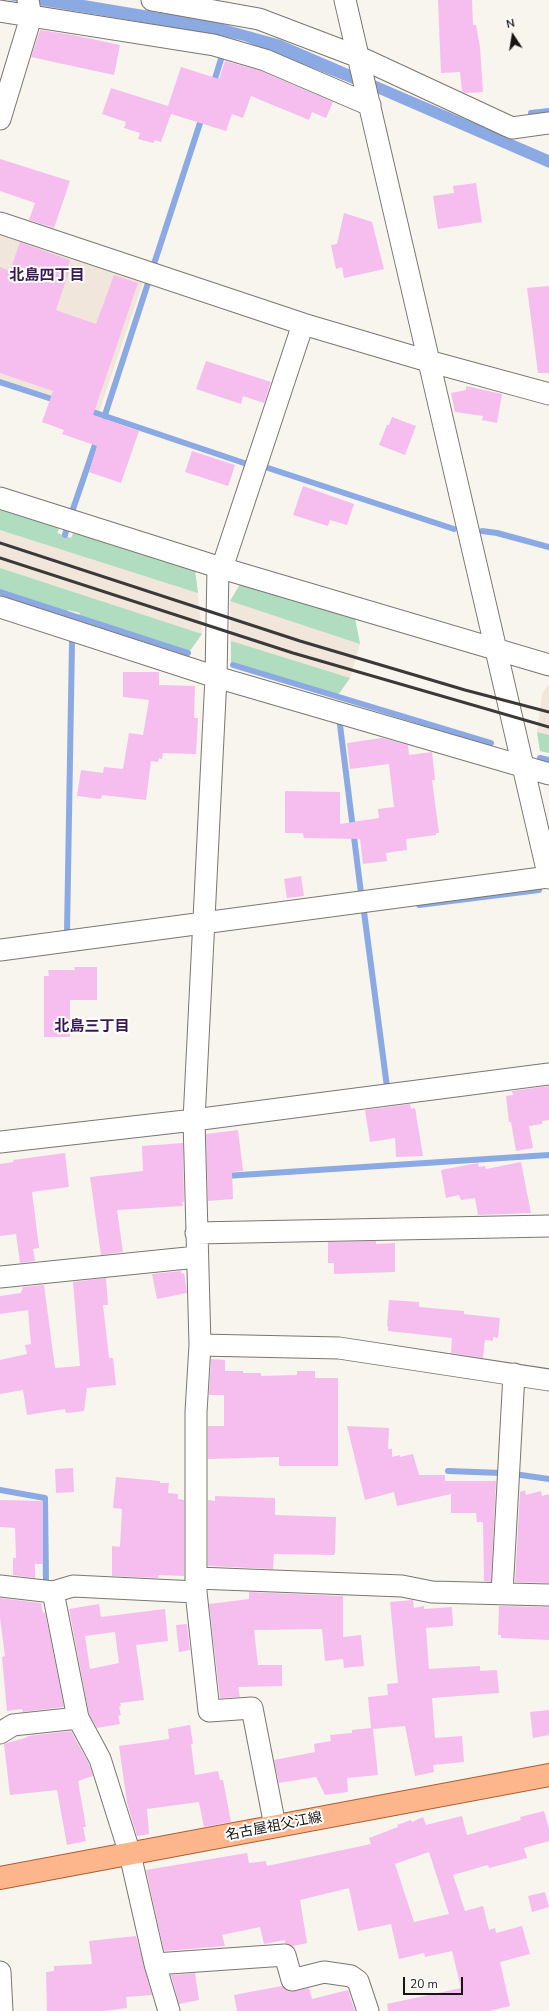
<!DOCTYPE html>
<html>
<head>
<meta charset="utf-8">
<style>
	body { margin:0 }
	#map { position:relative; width:549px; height:2011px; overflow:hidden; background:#f8f4ee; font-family:"Nunito Sans",sans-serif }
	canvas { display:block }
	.north { position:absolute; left:493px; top:16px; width:40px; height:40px; -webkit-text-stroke:3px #fff; paint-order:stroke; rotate:348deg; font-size:11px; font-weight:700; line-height:16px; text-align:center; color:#171514 }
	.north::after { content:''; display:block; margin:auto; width:14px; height:18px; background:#171514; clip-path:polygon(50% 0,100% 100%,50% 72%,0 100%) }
	.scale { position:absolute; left:403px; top:1977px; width:60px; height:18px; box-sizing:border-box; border:2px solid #171514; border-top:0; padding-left:5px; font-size:12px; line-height:14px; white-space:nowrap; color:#171514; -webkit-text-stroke:3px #fff; paint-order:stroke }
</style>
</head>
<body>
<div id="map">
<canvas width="549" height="2011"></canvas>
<div class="north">N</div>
<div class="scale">20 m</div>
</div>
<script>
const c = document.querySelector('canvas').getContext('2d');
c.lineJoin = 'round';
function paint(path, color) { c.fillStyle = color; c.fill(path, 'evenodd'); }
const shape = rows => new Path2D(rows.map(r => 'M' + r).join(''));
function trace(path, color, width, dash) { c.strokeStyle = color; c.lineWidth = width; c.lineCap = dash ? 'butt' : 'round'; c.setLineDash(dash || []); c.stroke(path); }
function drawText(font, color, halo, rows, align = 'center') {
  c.font = font + ' "Nunito Sans","Noto Sans JP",sans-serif'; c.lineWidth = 4; c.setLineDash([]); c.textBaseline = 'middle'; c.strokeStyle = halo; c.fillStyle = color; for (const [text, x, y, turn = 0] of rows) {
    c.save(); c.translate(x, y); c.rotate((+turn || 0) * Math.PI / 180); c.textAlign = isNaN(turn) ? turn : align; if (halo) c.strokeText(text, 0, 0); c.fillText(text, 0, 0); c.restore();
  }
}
paint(shape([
	[0,231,144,279,99,412,0,379],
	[0,507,60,526,57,533,71,538,195,570,202,634,189,652,79,616,80,613,68,610,67,612,0,590],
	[242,581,355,618,360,644,350,678,338,695,231,663,230,601],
	[549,684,549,753,540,751,537,732,542,694]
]), '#f0e6db');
paint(shape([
	[0,507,60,526,57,533,71,538,74,531,195,570,198,593,0,530],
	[0,568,202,634,189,652,79,616,80,613,68,610,67,612,0,590],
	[242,581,355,618,360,644,230,601],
	[231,641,350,678,338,695,231,663],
	[537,732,549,735,549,753,540,751]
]), '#b0dcc0');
paint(shape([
	[8,0,84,0,216,22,281,40,549,155,549,168,381,95,244,41,218,35]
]), '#8ba9e2');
trace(shape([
	[213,85,222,56],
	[531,113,549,111],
	[153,267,202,117],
	[0,382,58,401],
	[87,410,247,464],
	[104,418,149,280],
	[262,466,454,529],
	[73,509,97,439],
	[482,531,497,533,549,547],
	[65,535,66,531],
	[0,592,188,653],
	[233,665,491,743],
	[340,725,361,893],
	[540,758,549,760],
	[419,905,539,890],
	[364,912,387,1087],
	[67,932,72,642],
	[225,1176,549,1155],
	[448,1471,502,1473],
	[514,1474,549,1479],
	[0,1490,45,1498,46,1585]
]), '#8ba9e2', 6);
paint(shape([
	[438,0,472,0,473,25,476,25,480,47,483,92,465,93,462,91,460,72,441,73],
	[40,30,73,35,120,45,114,75,31,57],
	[225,61,261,71,333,102,326,118,312,112,309,120,251,96,243,118,232,114,226,131,171,114,161,142,155,140,153,143,138,139,140,133,124,128,126,122,102,114,111,88,168,106,181,67,219,79],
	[0,159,70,181,54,228,29,220,35,203,0,191],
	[476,183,482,222,438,229,433,196,454,193,453,186],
	[344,213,372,222,384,269,344,278,342,267,336,269,331,245,337,244],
	[20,242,70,260,67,270,69,271,56,310,64,313,96,324,114,275,138,283,93,415,139,431,121,483,89,472,97,446,62,434,64,430,42,422,53,391,0,373,0,267,10,271],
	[549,286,549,373,538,373,527,288],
	[206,361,271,382,264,403,243,396,241,404,196,389],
	[466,386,502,394,497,423,482,420,483,416,455,412,451,393,466,390],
	[392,417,416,426,405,455,379,445,387,425,389,425],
	[192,451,235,465,228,486,185,472],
	[303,486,354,504,347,525,330,520,328,526,293,515],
	[123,672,159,672,159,685,195,686,194,718,198,718,196,754,163,753,162,759,159,758,158,762,151,761,146,800,102,795,101,799,77,796,81,770,103,773,104,767,123,769,129,733,143,735,149,700,123,697],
	[382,738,408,745,409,755,432,752,435,780,432,780,439,833,436,833,436,835,406,839,407,850,386,853,387,861,363,864,360,839,304,838,303,833,285,833,285,791,340,792,340,824,379,818,378,809,394,807,389,764,350,769,347,743],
	[301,876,304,896,287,898,284,879],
	[74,967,97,967,97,1000,70,1000,70,1037,44,1037,44,976,49,976,48,970,75,970],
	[549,1086,549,1120,542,1121,542,1124,529,1126,533,1148,516,1151,511,1122,509,1122,506,1096,513,1095,512,1091],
	[410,1104,411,1109,415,1108,423,1156,396,1157,395,1138,370,1142,365,1110],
	[238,1130,243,1171,232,1172,233,1199,208,1201,206,1134],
	[183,1143,184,1202,182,1202,183,1206,117,1210,123,1252,101,1255,90,1177,143,1171,142,1146],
	[65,1153,69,1187,32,1192,39,1248,33,1249,35,1261,20,1263,16,1234,0,1236,0,1164,14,1162,13,1160],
	[521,1162,531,1213,478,1215,475,1198,461,1200,459,1195,446,1198,441,1170,478,1163,479,1167,485,1166,486,1169],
	[376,1241,376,1244,395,1243,395,1272,334,1274,334,1263,328,1263,328,1242],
	[181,1271,182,1274,184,1273,187,1293,157,1299,152,1274],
	[106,1278,108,1305,103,1305,109,1358,113,1358,116,1385,87,1388,84,1411,66,1413,65,1409,27,1415,23,1390,0,1394,0,1360,27,1354,25,1345,31,1344,28,1310,0,1314,0,1296,21,1293,23,1287,44,1285,55,1368,80,1366,73,1282],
	[389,1300,419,1302,419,1307,464,1311,464,1314,500,1318,498,1338,493,1337,493,1341,485,1340,483,1358,451,1353,452,1338,388,1331,388,1326,387,1326],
	[211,1359,225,1360,225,1371,243,1371,243,1373,261,1373,261,1376,297,1375,297,1371,315,1371,315,1378,338,1378,338,1466,279,1466,279,1457,208,1459,208,1426,224,1426,224,1395,209,1395],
	[347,1426,389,1428,388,1449,392,1449,392,1457,400,1455,400,1457,413,1454,419,1475,445,1475,445,1481,496,1481,491,1582,484,1581,483,1522,477,1522,476,1513,451,1513,451,1494,397,1506,394,1492,365,1500],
	[73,1468,74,1492,56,1493,55,1469],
	[116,1477,160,1481,160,1483,169,1483,168,1493,178,1494,178,1499,184,1500,184,1576,158,1575,158,1578,112,1576,112,1546,120,1547,122,1509,113,1508],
	[525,1490,526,1495,541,1491,542,1496,549,1494,549,1583,515,1582,520,1492],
	[215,1496,275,1498,275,1515,336,1517,335,1553,334,1555,274,1554,273,1569,208,1566,208,1500,215,1501],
	[0,1500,43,1501,43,1564,35,1564,35,1578,13,1575,13,1558,16,1558,15,1528,0,1527],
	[249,1592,343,1596,343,1637,361,1635,364,1666,344,1668,343,1659,325,1661,322,1629,254,1630,258,1665,282,1665,282,1686,238,1687,240,1697,220,1698,209,1604,249,1599],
	[0,1598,41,1603,43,1613,45,1612,64,1707,23,1712,22,1709,7,1711,2,1657,5,1656,0,1618],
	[413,1600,414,1608,424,1606,424,1609,452,1607,453,1626,426,1628,429,1669,480,1666,480,1671,497,1670,499,1693,432,1698,435,1738,462,1736,464,1762,433,1765,434,1772,415,1776,405,1726,373,1729,378,1775,347,1778,348,1792,325,1795,316,1777,279,1783,274,1760,315,1752,314,1744,331,1741,330,1735,352,1733,352,1730,371,1728,368,1697,388,1695,387,1684,398,1683,390,1602],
	[99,1604,101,1617,165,1609,168,1641,136,1645,144,1700,120,1703,121,1706,119,1707,121,1715,118,1716,120,1724,97,1728,89,1714,69,1609],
	[115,1632,119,1663,90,1669,85,1636],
	[499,1606,549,1607,549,1640,501,1638,501,1635,498,1635],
	[187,1624,190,1650,179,1652,176,1625],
	[549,1710,549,1735,533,1738,530,1712],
	[190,1725,193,1744,191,1744,195,1775,218,1771,220,1780,223,1780,231,1822,204,1827,199,1802,147,1809,149,1834,137,1836,127,1803,119,1746,169,1739,168,1729],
	[71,1731,89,1764,93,1776,78,1781,86,1827,83,1827,86,1841,67,1845,57,1790,10,1795,4,1744,28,1737,27,1736],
	[544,1811,549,1829,549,1841,524,1848,527,1858,489,1868,488,1865,453,1875,465,1911,483,1906,489,1930,495,1928,496,1933,522,1926,530,1954,500,1962,510,2006,489,2011,388,2011,387,2004,461,1988,452,1951,425,1957,424,1953,399,1959,391,1924,358,1931,349,1888,300,1900,307,1943,293,1946,285,1943,285,1940,264,1944,260,1927,222,1935,225,1946,164,1951,146,1870,247,1853,249,1863,266,1861,267,1866,371,1844,369,1838,398,1827,397,1825,411,1820,412,1822,423,1817,426,1825,462,1816,467,1835,521,1820,520,1817],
	[429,1852,449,1914,414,1922,395,1864],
	[545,1892,549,1907,532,1912,528,1896],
	[136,1936,152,1995,126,1997,127,2008,104,2011,47,2011,46,1972,54,1971,54,1966,92,1964,89,1941],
	[195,1973,199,2000,179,2004,171,1975],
	[282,1986,289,1992,309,1988,312,1999,348,1990,355,2011,237,2011,234,1995]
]), '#f6beee');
const minor = shape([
	[152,0,259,19,359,57,512,128,549,123],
	[345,0,549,878],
	[0,11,214,45,265,60,370,105],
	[0,119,31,17,28,0],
	[0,223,303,324,428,361,549,394],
	[0,498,218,567,549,665],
	[218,567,216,677,194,1120,200,1345,196,1412,196,1592,209,1711,252,1708,275,1826],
	[222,568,303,324],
	[0,607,216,677,549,774],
	[0,950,549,877],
	[0,1142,194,1120,549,1074],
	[196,1233,549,1226],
	[0,1277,197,1257],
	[200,1345,339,1348,549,1380],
	[197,1578,402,1586,432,1592,549,1595],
	[0,1586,53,1592,73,1586,196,1592],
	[53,1592,78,1718,100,1759,130,1854,155,1964,169,2011],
	[502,1593,514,1374],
	[0,1733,13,1725,78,1718],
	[155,1964,285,1955,292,1980,324,1972,351,1976,358,1981,368,2011],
	[0,1972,2,2011]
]);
const major = shape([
	[0,1878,549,1775]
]);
trace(minor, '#7a7671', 23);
trace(major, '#ac5e30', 24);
trace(minor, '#fff', 21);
trace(major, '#fdb68c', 22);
trace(shape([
	[0,543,300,641,465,690,549,712],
	[0,558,293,653,549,727]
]), '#3b3937', 3);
drawText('14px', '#171514', '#fff', [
	["名古屋祖父江線",274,1827,-11]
]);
drawText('bold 15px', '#371850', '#fff', [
	["北島四丁目",47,276],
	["北島三丁目",92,1027]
]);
</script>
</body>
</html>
